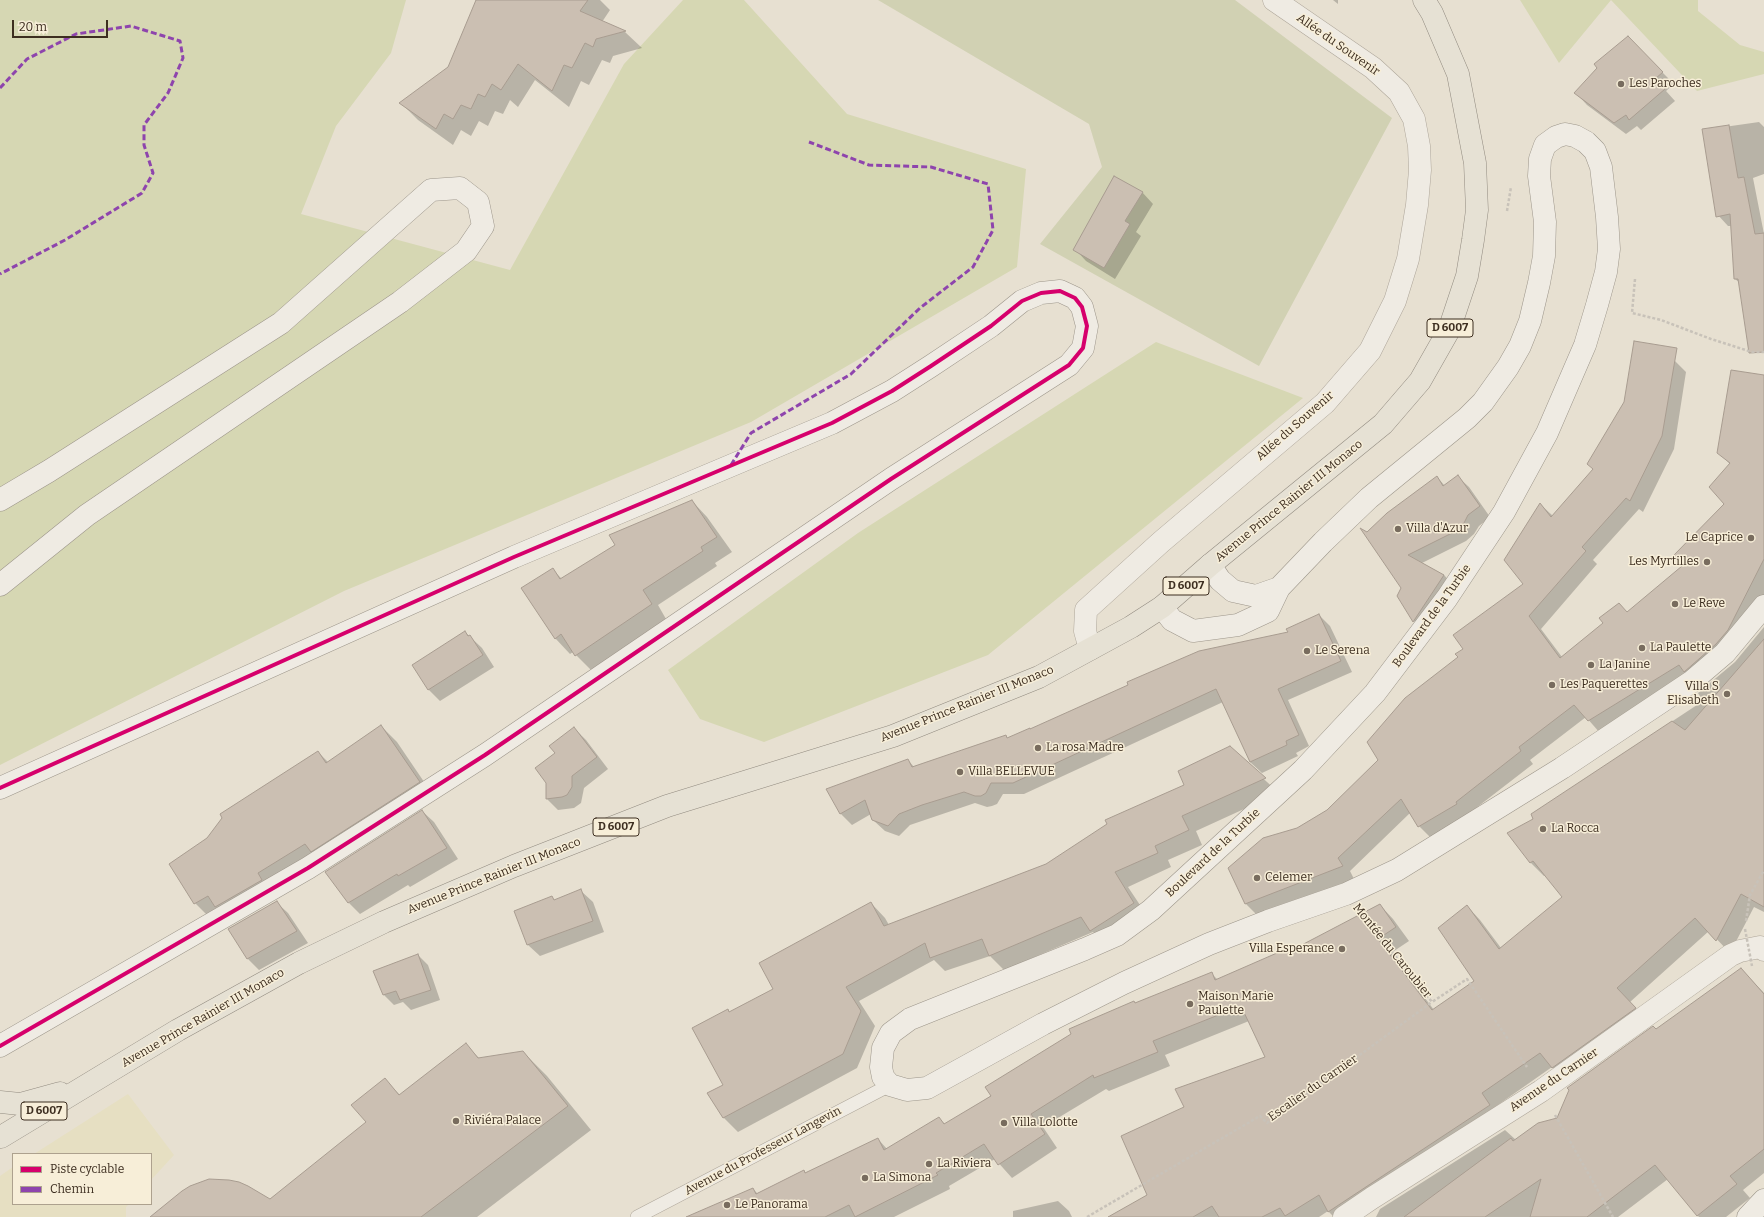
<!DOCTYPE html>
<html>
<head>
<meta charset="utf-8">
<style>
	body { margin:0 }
	#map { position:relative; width:1764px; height:1217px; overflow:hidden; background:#e7e0d1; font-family:Bitter,serif }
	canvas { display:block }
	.legend { position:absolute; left:12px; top:1153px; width:140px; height:52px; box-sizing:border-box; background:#f7eed8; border:1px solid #ada18e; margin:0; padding:5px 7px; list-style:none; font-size:12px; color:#3d2e20 }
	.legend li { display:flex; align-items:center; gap:8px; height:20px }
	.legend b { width:20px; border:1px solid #ada18e }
	.scale { position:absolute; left:12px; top:20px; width:96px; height:18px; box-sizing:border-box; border:2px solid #3d2e20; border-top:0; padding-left:5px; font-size:12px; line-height:14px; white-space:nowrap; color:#3d2e20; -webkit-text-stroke:3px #f7eed8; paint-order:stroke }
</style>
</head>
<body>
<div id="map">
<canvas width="1764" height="1217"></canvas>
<ul class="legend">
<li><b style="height:5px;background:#d6006c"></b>Piste cyclable</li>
<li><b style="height:5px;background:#8e44ad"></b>Chemin</li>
</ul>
<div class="scale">20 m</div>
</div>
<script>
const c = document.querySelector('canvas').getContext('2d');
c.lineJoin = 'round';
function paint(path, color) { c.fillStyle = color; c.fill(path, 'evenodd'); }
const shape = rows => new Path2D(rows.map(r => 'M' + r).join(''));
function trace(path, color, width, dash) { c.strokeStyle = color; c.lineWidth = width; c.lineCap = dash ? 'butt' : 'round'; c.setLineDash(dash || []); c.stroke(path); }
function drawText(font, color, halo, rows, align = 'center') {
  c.font = font + ' Bitter,serif'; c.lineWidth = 3; c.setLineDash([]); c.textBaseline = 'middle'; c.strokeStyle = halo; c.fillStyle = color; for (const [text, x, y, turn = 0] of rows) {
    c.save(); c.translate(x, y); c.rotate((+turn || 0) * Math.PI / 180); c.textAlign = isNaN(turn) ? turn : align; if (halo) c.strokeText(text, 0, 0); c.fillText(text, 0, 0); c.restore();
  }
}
paint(shape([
	[128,1094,174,1155,151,1180,151,1154,34,1154],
	[13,1167,13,1204,129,1204,126,1207,126,1217,0,1217,0,1176]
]), '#e6dfc2');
paint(shape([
	[0,0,406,0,391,53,336,126,301,214,510,270,624,64,683,0,744,0,847,114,1026,169,1017,267,751,422,344,591,0,765],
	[1520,0,1698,0,1698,11,1740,45,1764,52,1764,74,1697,91,1611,0,1559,63],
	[1156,342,1303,398,988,655,764,742,700,719,668,670,858,533]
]), '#d6d7b3');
paint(shape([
	[878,0,1235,0,1392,118,1259,366,1040,244,1102,167,1089,124]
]), '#d1d1b3');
paint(shape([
	[477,0,600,0,610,10,602,22,625,32,642,48,613,56,610,63,602,60,589,85,581,81,569,107,535,80,518,107,510,100,503,114,495,111,488,126,479,121,471,136,461,130,453,145,418,120,401,103,449,67],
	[1333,0,1338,0,1338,4],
	[1627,37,1674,84,1666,91,1675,101,1641,130,1637,126,1626,134,1587,105,1576,93],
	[1759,122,1764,127,1764,174,1753,178,1764,234,1764,350,1740,283,1735,279,1731,226,1728,226,1717,214,1703,130],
	[1142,192,1153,204,1136,232,1141,236,1115,279,1086,261,1075,249],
	[1674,360,1686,372,1674,449,1643,512,1639,509,1593,560,1597,564,1541,629,1562,657,1628,613,1683,566,1725,504,1730,464,1718,452,1764,376,1764,613,1728,656,1600,733,1586,717,1530,760,1533,764,1467,815,1431,838,1419,826,1410,813,1350,871,1354,879,1258,916,1246,904,1229,868,1328,811,1379,761,1464,649,1524,584,1540,504,1553,516,1594,469],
	[1437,477,1445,486,1458,477,1469,487,1490,517,1479,526,1474,534,1466,541,1422,563,1444,575,1454,586,1424,632,1414,621,1398,596,1402,588,1367,533],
	[692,501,707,517,732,552,715,563,717,566,658,605,666,619,591,670,573,652,570,654,555,638,553,570,562,579],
	[1319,615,1330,626,1352,672,1288,700,1309,746,1296,753,1298,756,1262,773,1250,762,1223,702,1024,794,1003,794,997,804,992,806,987,807,975,803,910,825,899,836,885,831,873,820,871,814,852,825,841,814,828,790,908,760,914,767,1008,739,1289,633],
	[1764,627,1764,912,1754,907,1730,953,1709,931,1630,1002,1649,1022,1566,1081,1552,1067,1495,1107,1504,1121,1334,1217,1328,1211,1319,1217,1151,1217,1149,1196,1185,1108,1266,1058,1249,1021,1165,1055,1170,1066,1109,1091,1106,1089,1043,1127,1057,1148,1012,1178,995,1159,949,1186,950,1189,894,1217,702,1217,753,1189,758,1194,803,1171,806,1174,878,1139,887,1149,939,1118,946,1125,1134,1002,1136,1003,1212,974,1218,980,1295,950,1380,905,1393,919,1409,941,1391,953,1434,1010,1475,981,1467,906,1480,920,1501,948,1563,898,1546,875,1544,876,1531,863,1509,834,1534,820,1550,802,1703,701,1698,693,1735,662],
	[465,632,482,648,494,667,440,701,428,689],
	[381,726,397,742,435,798,211,919,195,903,208,838,318,752,329,763],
	[574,728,586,740,608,769,584,788,581,803,574,808,558,810,547,799],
	[1230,748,1279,793,1196,831,1202,845,1168,860,1171,867,1128,887,1148,917,1105,945,1093,932,1004,970,990,956,945,971,934,960,859,1001,875,1026,857,1068,738,1132,724,1118,708,1094,724,1085,730,1013,774,989,871,903,885,918,889,925,1046,865,1186,785],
	[422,811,434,822,458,859,410,887,408,885,360,914,349,903],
	[581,891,593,902,604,932,540,956,528,945,515,912,552,897,555,901],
	[276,902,288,913,308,943,259,970,248,959,230,929],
	[418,955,428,965,440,1000,411,1010,403,1002,394,1005,384,995,375,972],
	[1741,969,1764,993,1764,1173,1743,1190,1750,1198,1726,1217,1699,1217,1668,1179,1618,1217,1376,1217,1380,1209,1505,1130,1516,1140,1558,1118,1656,1030],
	[466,1045,480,1059,523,1052,547,1076,591,1130,477,1217,163,1217,270,1201,367,1122,385,1080,400,1095],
	[1058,1201,1069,1211,1072,1217,1013,1217,1013,1211]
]), '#0003');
const building = shape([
	[476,0,588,0,580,11,626,31,596,39,593,47,585,43,572,68,564,65,552,91,518,64,501,90,492,84,485,97,478,94,471,109,461,105,453,119,444,114,436,129,399,103,448,67,476,0],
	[1628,36,1663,72,1655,79,1665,89,1629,120,1626,115,1614,123,1574,93,1597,68,1594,64,1628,36],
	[1729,125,1738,178,1744,177,1755,234,1764,233,1764,352,1749,353,1738,279,1734,279,1730,214,1716,217,1702,129,1729,125],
	[1114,176,1143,192,1125,221,1130,224,1104,268,1073,250,1114,176],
	[1634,341,1677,348,1662,436,1630,501,1626,498,1582,547,1586,551,1529,616,1560,658,1603,623,1599,618,1619,603,1627,612,1682,566,1674,555,1724,504,1709,487,1730,463,1717,453,1731,370,1764,375,1764,559,1728,630,1716,644,1684,672,1679,665,1588,721,1574,705,1519,747,1521,751,1456,802,1457,804,1418,827,1401,799,1338,858,1343,866,1245,904,1228,868,1263,838,1297,828,1327,810,1378,760,1367,742,1405,698,1458,657,1455,654,1463,649,1453,635,1523,584,1504,560,1540,503,1551,517,1593,469,1587,464,1624,402,1634,341],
	[1458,475,1480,506,1468,515,1464,523,1456,531,1408,555,1444,575,1413,622,1397,596,1401,588,1360,528,1367,532,1387,513,1437,476,1443,486,1458,475],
	[692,500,717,537,701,547,703,551,643,590,652,604,575,656,561,634,555,639,521,588,553,568,560,579,615,545,609,535,692,500],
	[1319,614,1341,661,1278,689,1299,735,1286,741,1287,745,1250,762,1216,689,1013,783,991,783,986,793,981,796,975,796,964,792,922,805,899,814,888,826,872,820,865,800,840,814,826,789,908,759,912,767,1006,735,1007,738,1030,728,1030,729,1128,685,1127,682,1199,651,1288,632,1286,629,1319,614],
	[465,631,468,636,470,635,483,655,428,690,412,665,465,631],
	[1764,639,1764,907,1741,894,1716,941,1695,918,1617,988,1636,1008,1552,1068,1540,1053,1482,1093,1490,1105,1328,1212,1319,1195,1285,1216,1280,1208,1262,1217,1219,1217,1212,1206,1193,1217,1108,1217,1147,1195,1121,1136,1184,1107,1175,1089,1265,1057,1241,1006,1153,1041,1158,1052,1094,1078,1093,1075,1031,1114,1045,1134,998,1165,984,1144,936,1173,938,1175,855,1217,849,1205,825,1217,686,1217,753,1188,756,1194,804,1170,805,1173,878,1138,884,1150,939,1117,944,1124,991,1096,985,1087,1071,1034,1069,1029,1134,1001,1135,1003,1212,972,1215,980,1293,946,1294,949,1380,904,1396,927,1378,939,1432,1010,1474,981,1438,928,1467,905,1499,949,1562,897,1533,861,1530,863,1507,833,1533,819,1531,814,1672,721,1685,730,1764,639],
	[381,725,420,782,311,852,305,844,258,873,262,880,215,907,208,896,194,904,169,864,207,838,222,818,220,814,318,751,326,763,381,725],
	[574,727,597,757,572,776,572,787,567,795,562,797,546,799,546,783,535,768,555,753,549,746,574,727],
	[1230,746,1266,778,1182,816,1189,830,1155,846,1158,853,1115,872,1134,903,1090,931,1081,917,989,956,982,939,930,958,925,943,846,987,861,1011,843,1054,723,1118,707,1093,723,1085,692,1028,728,1009,729,1012,773,989,759,963,871,902,884,926,1046,864,1107,824,1105,820,1184,785,1178,771,1230,746],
	[422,810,447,848,398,876,397,874,348,903,325,872,422,810],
	[581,889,593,921,527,945,514,911,552,896,554,900,581,889],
	[277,901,297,931,247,959,228,929,277,901],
	[418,954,431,990,400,1000,396,991,383,995,373,971,418,954],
	[1741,968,1764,994,1764,1149,1730,1176,1737,1184,1697,1216,1655,1165,1587,1217,1530,1217,1541,1179,1485,1217,1404,1217,1511,1138,1513,1141,1538,1123,1557,1118,1569,1090,1567,1088,1653,1026,1656,1029,1741,968],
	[466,1043,478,1058,523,1051,568,1106,421,1217,150,1217,182,1191,190,1186,209,1179,229,1180,239,1182,248,1186,270,1199,366,1122,351,1105,385,1078,399,1095,466,1043]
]);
paint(building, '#cbbfb2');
trace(building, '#a89c90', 1);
const lane = shape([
	[637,1217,890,1085]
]);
const street = shape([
	[1090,649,1085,631,1086,610,1161,542,1325,403,1370,351,1395,301,1408,259,1417,205,1420,170,1419,146,1414,119,1399,92,1373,68,1274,0],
	[1344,1217,1372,1198,1541,1091,1731,955,1740,951,1760,947,1764,950]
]);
const secondary = shape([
	[0,500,49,471,281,323,431,190,460,188,478,202,483,226,466,251,400,302,87,515,0,585],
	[1210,565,1220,580,1233,591,1256,596,1279,588],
	[1162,607,1172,620,1193,631,1238,625,1268,611,1279,588,1323,542,1369,498,1467,418,1483,402,1508,367,1520,346,1530,321,1539,283,1544,256,1545,222,1539,176,1540,159,1545,145,1556,137,1565,134,1575,136,1586,142,1595,151,1601,167,1607,217,1609,249,1606,272,1597,305,1585,345,1547,433,1504,512,1447,598,1375,693,1303,770,1151,910,1117,935,1085,949,910,1019,891,1033,883,1048,881,1067,883,1077,890,1085,907,1090,927,1088,1043,1024,1124,983,1209,944,1268,921,1346,894,1397,870,1562,768,1691,682,1725,653,1764,606],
	[0,788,514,557,832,423,892,391,931,366,991,326,1022,301,1041,293,1060,291,1075,298,1082,307,1087,326,1083,348,1069,365,891,479,485,755,308,868,0,1046],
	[1748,1217,1764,1200]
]);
const primary = shape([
	[0,1102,20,1104,60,1093],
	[1,1137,178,1030,299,963,384,922,514,866,667,806,893,736,1039,677,1131,627,1162,607,1210,565,1383,424,1420,381,1449,330,1467,276,1473,240,1477,210,1475,163,1458,74,1432,13,1424,0]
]);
trace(lane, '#ada599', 14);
trace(street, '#ada599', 23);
trace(secondary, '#9c958a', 23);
trace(primary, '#928b80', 23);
trace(shape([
	[1507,211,1511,187],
	[1635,279,1632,313,1661,320,1711,339,1752,352,1764,352],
	[1364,917,1432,1002,1467,979,1527,1067],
	[1746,921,1750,895,1764,870],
	[1555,1115,1613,1217],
	[1087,1217,1260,1116,1267,1123,1432,1002]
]), '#c8c2b9', 2.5, [3, 2]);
trace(lane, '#efebe3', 13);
trace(street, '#efebe3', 22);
trace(secondary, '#efebe3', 22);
trace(primary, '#e6e1d4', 22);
trace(shape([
	[1745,929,1752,966]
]), '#c8c2b9', 2.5, [3, 2]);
trace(shape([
	[0,88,27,59,76,34,131,26,180,41,183,58,168,93,144,125,144,145,153,173,142,193,65,240,0,274],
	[731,465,751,433,851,374,920,308,973,267,993,230,988,184,931,167,869,165,809,142]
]), '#8e44ad', 3, [6, 3]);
trace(shape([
	[0,788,514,557,832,423,892,391,931,366,991,326,1022,301,1041,293,1060,291,1075,298,1082,307,1087,326,1083,348,1069,365,891,479,485,755,308,868,0,1046]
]), '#d6006c', 4);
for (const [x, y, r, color] of [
	[1621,84,4,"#786c5e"],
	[1398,529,4,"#786c5e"],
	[1751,538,4,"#786c5e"],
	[1707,562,4,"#786c5e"],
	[1675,604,4,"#786c5e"],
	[1642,648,4,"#786c5e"],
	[1307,651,4,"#786c5e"],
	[1591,665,4,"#786c5e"],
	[1552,685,4,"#786c5e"],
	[1727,694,4,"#786c5e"],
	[1038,748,4,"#786c5e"],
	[960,772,4,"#786c5e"],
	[1543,829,4,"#786c5e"],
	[1257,878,4,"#786c5e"],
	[1342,949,4,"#786c5e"],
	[1190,1004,4,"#786c5e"],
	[456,1121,4,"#786c5e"],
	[1004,1123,4,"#786c5e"],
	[929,1164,4,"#786c5e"],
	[865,1178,4,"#786c5e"],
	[727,1205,4,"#786c5e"]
]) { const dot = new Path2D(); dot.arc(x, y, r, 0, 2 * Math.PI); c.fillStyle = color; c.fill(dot); trace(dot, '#f7eed8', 1.5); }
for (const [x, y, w] of [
	[1450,328,46],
	[1186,586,46],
	[616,827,46],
	[44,1111,46]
]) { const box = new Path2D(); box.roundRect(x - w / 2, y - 9, w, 18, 3); c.fillStyle = '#f7eed8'; c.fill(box); trace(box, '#3d2e20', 1); }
drawText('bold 11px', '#3d2e20', null, [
	["D 6007",1450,328],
	["D 6007",1186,586],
	["D 6007",616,827],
	["D 6007",44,1111]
]);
drawText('12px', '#3d2e20', '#f7eed8', [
	["Allée du Souvenir",1338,45,35],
	["Allée du Souvenir",1295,426,-41],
	["Avenue Prince Rainier III Monaco",1289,501,-39],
	["Boulevard de la Turbie",1432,616,-54],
	["Avenue Prince Rainier III Monaco",967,704,-22],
	["Boulevard de la Turbie",1213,853,-43],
	["Avenue Prince Rainier III Monaco",494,876,-22],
	["Montée du Caroubier",1392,951,51],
	["Avenue Prince Rainier III Monaco",203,1018,-30],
	["Avenue du Carnier",1554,1080,-34],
	["Escalier du Carnier",1313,1088,-35],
	["Avenue du Professeur Langevin",763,1151,-28]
]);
drawText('12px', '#3d2e20', '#f7eed8', [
	["Les Paroches",1629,84],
	["Villa d'Azur",1406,529],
	["Le Caprice",1743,538,"right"],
	["Les Myrtilles",1699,562,"right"],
	["Le Reve",1683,604],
	["La Paulette",1650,648],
	["Le Serena",1315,651],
	["La Janine",1599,665],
	["Les Paquerettes",1560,685],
	["Villa S",1719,687,"right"],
	["Elisabeth",1719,701,"right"],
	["La rosa Madre",1046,748],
	["Villa BELLEVUE",968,772],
	["La Rocca",1551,829],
	["Celemer",1265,878],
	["Villa Esperance",1334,949,"right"],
	["Maison Marie",1198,997],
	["Paulette",1198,1011],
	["Riviéra Palace",464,1121],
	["Villa Lolotte",1012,1123],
	["La Riviera",937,1164],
	["La Simona",873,1178],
	["Le Panorama",735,1205]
], 'left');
</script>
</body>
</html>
